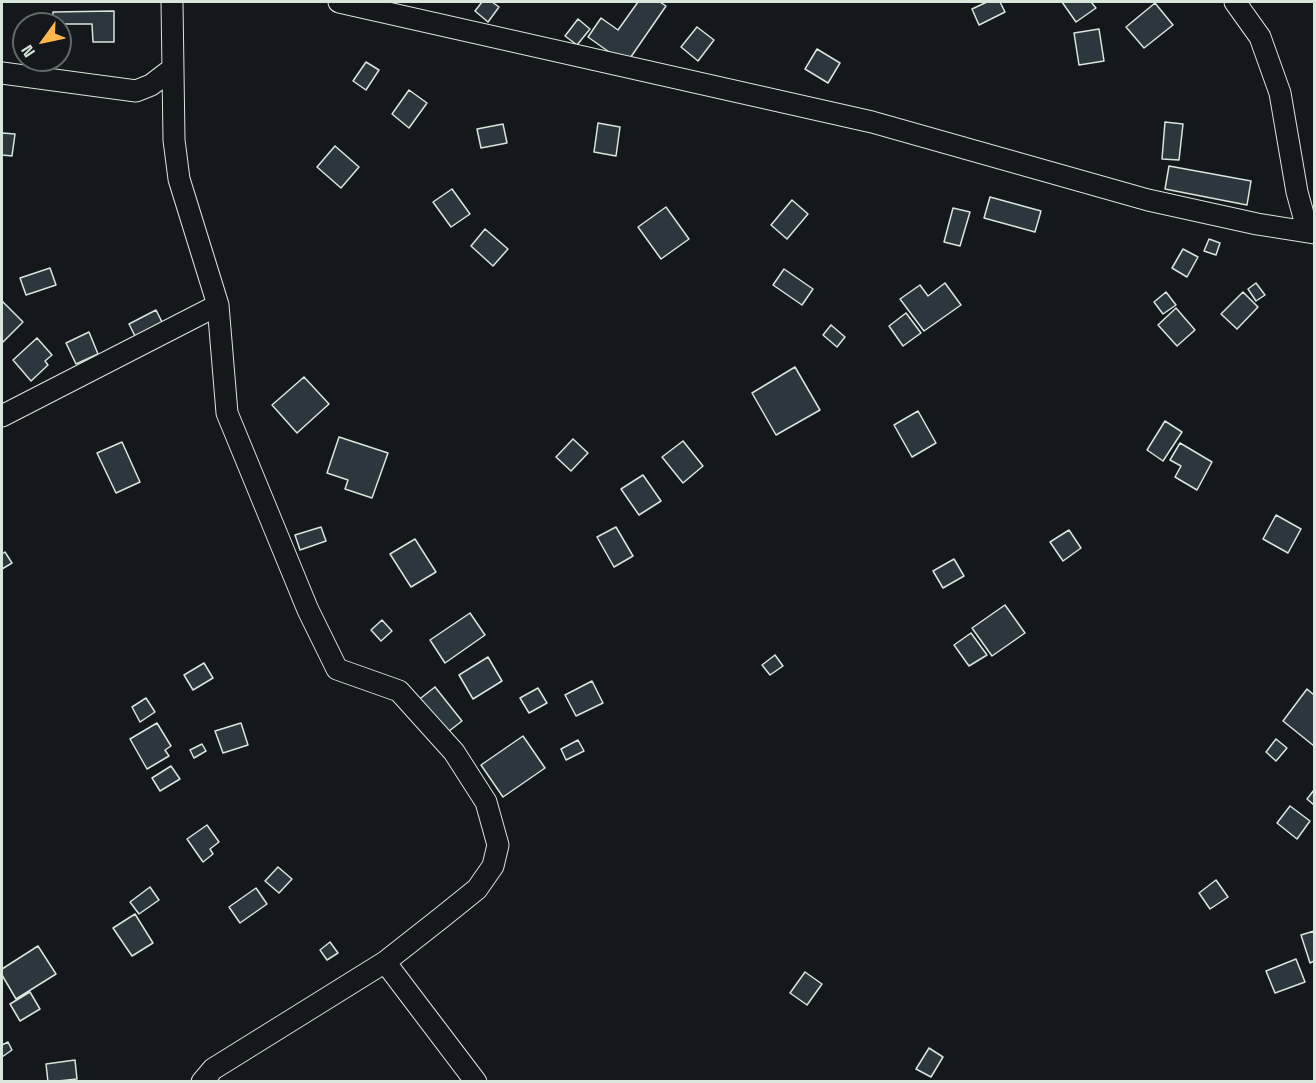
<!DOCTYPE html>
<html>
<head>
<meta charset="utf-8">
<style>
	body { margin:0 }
	#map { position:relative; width:1316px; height:1083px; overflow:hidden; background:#14181c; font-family:"Space Grotesk",sans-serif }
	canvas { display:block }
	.frame { position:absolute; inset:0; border:3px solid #d8e6dc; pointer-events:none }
	.north { position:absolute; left:12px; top:12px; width:60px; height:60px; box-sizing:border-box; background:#14181c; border:2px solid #626a69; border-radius:50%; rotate:237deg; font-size:16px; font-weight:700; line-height:24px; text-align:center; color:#d8e6dc }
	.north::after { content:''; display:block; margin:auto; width:21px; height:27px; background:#ffb74d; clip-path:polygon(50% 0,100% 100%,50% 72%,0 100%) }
</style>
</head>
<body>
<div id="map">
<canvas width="1316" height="1083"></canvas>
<div class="frame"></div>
<div class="north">N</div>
</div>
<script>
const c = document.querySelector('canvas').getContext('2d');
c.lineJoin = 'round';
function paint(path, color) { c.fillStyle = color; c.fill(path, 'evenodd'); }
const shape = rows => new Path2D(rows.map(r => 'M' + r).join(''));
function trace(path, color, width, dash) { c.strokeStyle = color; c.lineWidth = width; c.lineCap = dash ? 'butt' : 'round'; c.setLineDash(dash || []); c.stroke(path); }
const building = shape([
	[482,2,492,2,499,7,488,22,475,11,482,2],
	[638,2,660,2,666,6,626,64,588,37,601,18,618,30,638,2],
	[987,2,1000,2,1005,12,979,25,972,9,987,2],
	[1062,2,1091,2,1096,8,1076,22,1062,2],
	[1155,3,1173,25,1144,48,1126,27,1155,3],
	[114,11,114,42,93,42,92,24,53,24,53,12,114,11],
	[578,19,590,29,577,45,565,36,578,19],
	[697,27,714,40,698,61,681,47,697,27],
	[1099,29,1104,61,1079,65,1074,33,1099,29],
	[817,49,840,63,828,83,805,69,817,49],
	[366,62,379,70,366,90,353,81,366,62],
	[409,90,427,103,409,128,392,114,409,90],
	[1165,122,1183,124,1179,160,1162,159,1165,122],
	[598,123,620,127,616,156,594,152,598,123],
	[503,124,507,143,481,148,477,129,503,124],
	[2,133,15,134,12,156,2,155,2,133],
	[335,146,359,167,341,188,317,167,335,146],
	[1169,166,1251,181,1247,205,1165,189,1169,166],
	[452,189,470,214,451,227,433,202,452,189],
	[990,197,1041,211,1035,232,984,218,990,197],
	[792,200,808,214,787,239,771,225,792,200],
	[666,207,689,239,661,259,638,227,666,207],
	[953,208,970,212,960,246,944,242,953,208],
	[485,229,508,249,493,266,471,246,485,229],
	[1209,239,1220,243,1216,255,1204,251,1209,239],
	[1183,249,1198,257,1187,277,1172,268,1183,249],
	[50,268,56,285,26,295,20,278,50,268],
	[784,269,813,289,802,305,773,285,784,269],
	[945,283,961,305,924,331,900,299,920,285,928,296,945,283],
	[1256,283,1265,295,1256,301,1248,289,1256,283],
	[1166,292,1176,305,1163,314,1154,302,1166,292],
	[1243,292,1258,307,1237,329,1221,314,1243,292],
	[2,301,23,322,2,343,2,301],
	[1176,308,1195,330,1177,346,1158,325,1176,308],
	[156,310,165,328,138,342,129,324,156,310],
	[906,313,921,333,903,346,889,326,906,313],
	[831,325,845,337,837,347,823,335,831,325],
	[89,332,98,354,76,364,66,343,89,332],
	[37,338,52,355,45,361,48,365,31,381,13,360,37,338],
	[795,367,820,410,776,435,752,393,795,367],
	[304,377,329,404,297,433,272,405,304,377],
	[918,411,936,443,912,457,894,425,918,411],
	[1165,421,1182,432,1163,461,1147,450,1165,421],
	[339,437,388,453,372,498,345,489,348,480,327,473,339,437],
	[573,439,588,453,571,471,556,457,573,439],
	[683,441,703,466,683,483,662,457,683,441],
	[122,442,140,482,116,493,97,453,122,442],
	[1180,443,1212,462,1197,490,1175,477,1181,466,1170,460,1180,443],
	[643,475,661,501,639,515,621,489,643,475],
	[1276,515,1301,529,1288,553,1263,539,1276,515],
	[321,527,326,541,300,550,295,535,321,527],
	[616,527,633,556,614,567,597,537,616,527],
	[1069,530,1081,548,1063,561,1050,542,1069,530],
	[415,539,436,572,411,587,390,554,415,539],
	[5,552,12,563,2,569,2,554,5,552],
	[954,559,964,576,943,588,933,571,954,559],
	[1005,605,1025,633,992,656,972,628,1005,605],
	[470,613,485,635,445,663,430,640,470,613],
	[382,620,392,631,381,641,371,630,382,620],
	[971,633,987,655,969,666,954,645,971,633],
	[775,655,783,666,770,675,762,665,775,655],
	[488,657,502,681,473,699,459,675,488,657],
	[204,663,213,678,193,690,184,675,204,663],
	[592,681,603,703,576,716,565,695,592,681],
	[435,687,462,721,444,735,417,701,435,687],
	[538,688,547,703,529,713,520,698,538,688],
	[1307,689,1314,695,1314,746,1283,721,1307,689],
	[146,698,155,712,140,722,132,707,146,698],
	[157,723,171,746,165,750,169,756,147,769,130,739,157,723],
	[241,723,248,745,223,753,215,731,241,723],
	[523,736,545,768,503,797,481,765,523,736],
	[1276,739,1287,748,1276,761,1266,752,1276,739],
	[578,740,584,751,566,760,561,749,578,740],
	[202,744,206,751,194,758,190,750,202,744],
	[171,766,180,779,160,791,152,778,171,766],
	[1314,790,1314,805,1307,799,1314,790],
	[1290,806,1310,821,1297,839,1277,823,1290,806],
	[207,825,219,842,210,849,213,854,203,862,187,839,207,825],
	[278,867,292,879,279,893,265,881,278,867],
	[1216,880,1228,897,1210,909,1199,893,1216,880],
	[150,887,159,900,139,914,130,902,150,887],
	[256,888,267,904,240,923,229,907,256,888],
	[135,914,153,943,132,956,113,928,135,914],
	[1314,931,1314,961,1310,963,1301,935,1314,931],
	[330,942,338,953,327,960,320,950,330,942],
	[38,946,56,974,16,999,2,975,2,969,38,946],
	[1296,959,1305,982,1275,993,1266,971,1296,959],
	[805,972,822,984,807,1005,790,993,805,972],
	[30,992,40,1009,20,1021,10,1004,30,992],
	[8,1042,12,1050,2,1057,2,1045,8,1042],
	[929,1048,943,1057,931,1077,916,1069,929,1048],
	[75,1060,77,1079,48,1082,46,1064,75,1060]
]);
paint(building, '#2c363c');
trace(building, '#d8e6dc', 1.5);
const minor = shape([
	[172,2,174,140,179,179,218,305,227,413,308,610,337,669,399,691,454,752,486,802,498,845,493,866,477,889,441,918,385,962,213,1069,202,1082],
	[339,2,872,122,1148,200,1257,224,1314,233],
	[1235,2,1260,37,1280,93,1297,192,1308,232],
	[2,73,136,91,151,85,172,69],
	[2,416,218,305],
	[385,962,476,1082]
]);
trace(minor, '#d8e6dc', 23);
trace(minor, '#14181c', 21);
</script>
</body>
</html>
